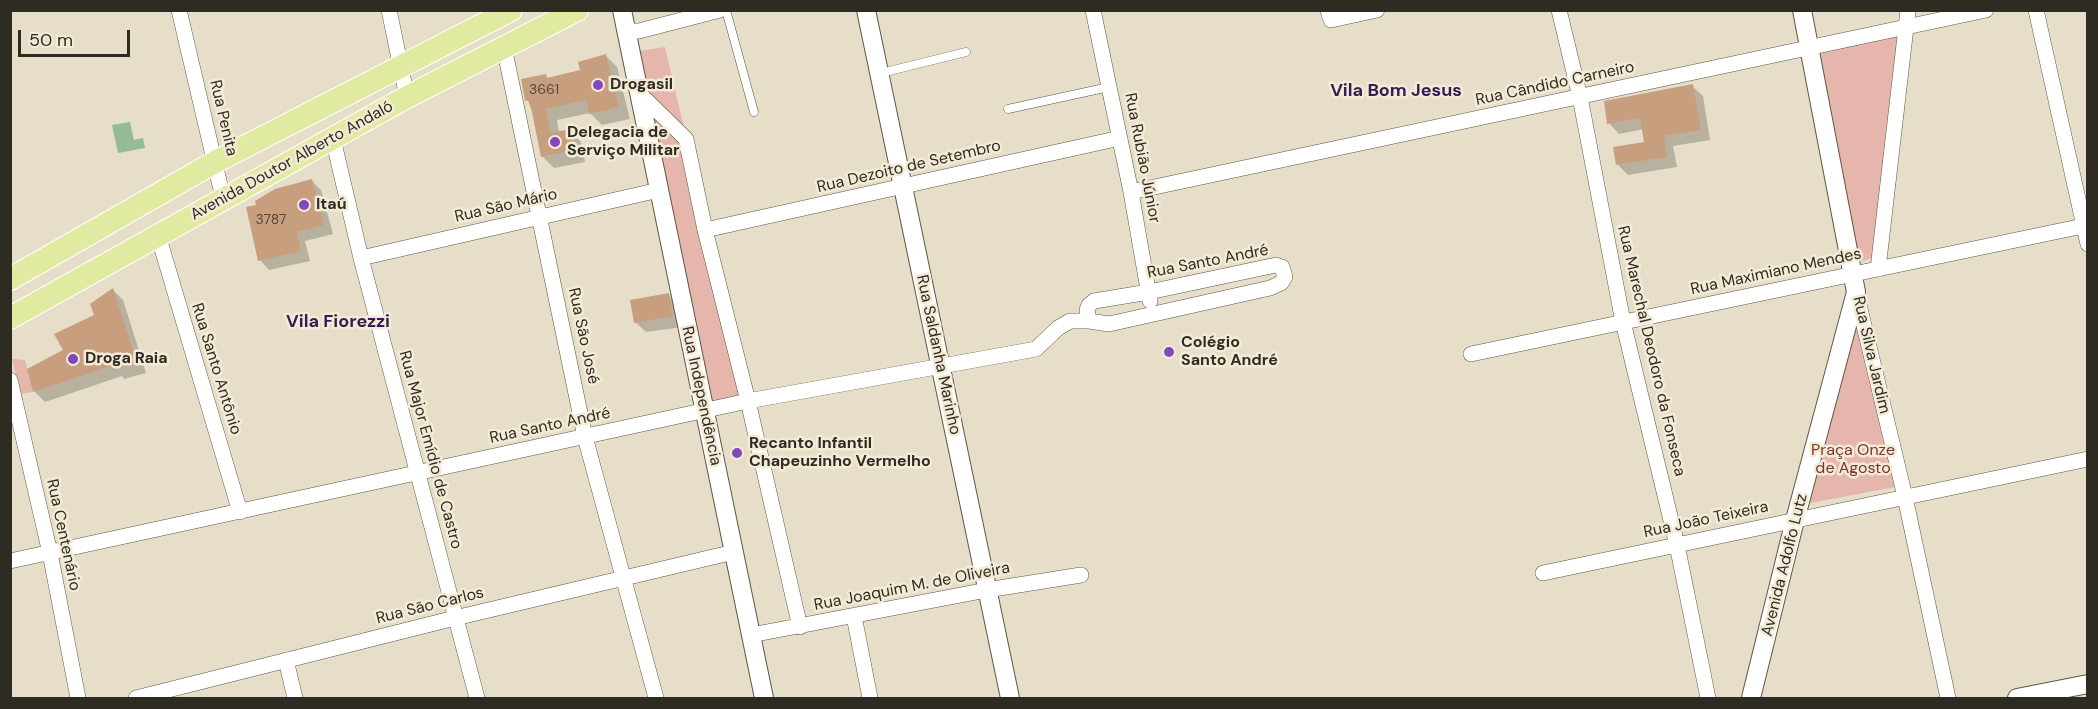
<!DOCTYPE html>
<html>
<head>
<meta charset="utf-8">
<style>
	body { margin:0 }
	#map { position:relative; width:2098px; height:709px; overflow:hidden; background:#e6dec9; font-family:"DM Sans",sans-serif }
	canvas { display:block }
	.frame { position:absolute; inset:0; border:12px solid #2e2b23; pointer-events:none }
	.scale { position:absolute; left:18px; top:30px; width:112px; height:27px; box-sizing:border-box; border:3px solid #2e2b23; border-top:0; padding-left:8px; font-size:18px; line-height:21px; white-space:nowrap; color:#2e2b23; -webkit-text-stroke:4px #f4ebd6; paint-order:stroke }
</style>
</head>
<body>
<div id="map">
<canvas width="2098" height="709"></canvas>
<div class="frame"></div>
<div class="scale">50 m</div>
</div>
<script>
const c = document.querySelector('canvas').getContext('2d');
c.lineJoin = 'round';
function paint(path, color) { c.fillStyle = color; c.fill(path, 'evenodd'); }
const shape = rows => new Path2D(rows.map(r => 'M' + r).join(''));
function trace(path, color, width, dash) { c.strokeStyle = color; c.lineWidth = width; c.lineCap = dash ? 'butt' : 'round'; c.setLineDash(dash || []); c.stroke(path); }
function drawText(font, color, halo, rows, align = 'center') {
  c.font = font + ' "DM Sans",sans-serif'; c.lineWidth = 5; c.setLineDash([]); c.textBaseline = 'middle'; c.strokeStyle = halo; c.fillStyle = color; for (const [text, x, y, turn = 0] of rows) {
    c.save(); c.translate(x, y); c.rotate((+turn || 0) * Math.PI / 180); c.textAlign = isNaN(turn) ? turn : align; if (halo) c.strokeText(text, 0, 0); c.fillText(text, 0, 0); c.restore();
  }
}
paint(shape([
	[1901,29,1872,258,1855,263,1816,51],
	[665,47,685,132,647,93,638,51],
	[645,103,681,139,744,401,710,411],
	[1856,319,1895,487,1805,504],
	[12,359,25,360,33,392,20,394]
]), '#e6b6ad');
paint(shape([
	[130,122,134,140,143,138,145,148,118,153,112,125]
]), '#95bb96');
paint(shape([
	[606,56,617,67,630,119,602,125,590,113,557,120,559,133,569,131,581,142,585,162,554,168,542,156,531,104,527,100,546,76,549,79,582,72],
	[1692,86,1703,96,1710,140,1673,146,1677,167,1628,175,1618,165,1646,143,1644,129,1619,134,1609,123],
	[311,180,321,190,333,234,305,241,310,261,269,270,260,260,258,206],
	[113,290,123,300,146,373,124,379,122,376,45,402,34,391,65,351,96,315],
	[668,295,679,306,683,327,646,332,635,322]
]), '#0003');
paint(shape([
	[606,54,619,107,589,114,586,100,546,109,551,133,570,129,574,150,541,157,532,112,528,100,525,101,521,79,546,74,547,78,580,70,578,62],
	[1693,84,1701,130,1664,136,1667,157,1616,165,1613,147,1644,142,1640,118,1607,124,1604,101],
	[312,179,324,225,297,232,301,251,258,261,246,207,256,205,255,201,275,189],
	[113,288,137,363,112,369,111,366,33,392,27,369,63,350,54,334,94,315,90,304],
	[669,293,673,316,634,323,630,300]
]), '#c89f7e');
const service = shape([
	[726,10,754,112],
	[881,73,966,52],
	[1008,109,1109,87]
]);
const minor = shape([
	[179,10,223,198],
	[389,10,407,97],
	[1093,10,1131,192,1150,301],
	[1328,10,1331,20,1377,10],
	[1559,10,1580,97,1623,322,1677,545,1708,698],
	[2036,10,2088,244],
	[626,31,639,31,720,10],
	[504,47,585,437,656,698],
	[639,93,686,139,705,230,748,401,800,627],
	[333,139,361,258,477,698],
	[1131,192,1986,10],
	[705,230,1120,138],
	[158,235,240,512],
	[361,258,659,190],
	[1878,269,1908,10],
	[1856,292,1905,497,1948,698],
	[1471,354,2088,225],
	[10,380,50,553,78,698],
	[10,561,748,401,1036,349,1058,328,1070,321,1089,321,1109,324,1270,288,1281,283,1285,277,1282,267,1276,265,1149,292,1094,301,1089,305,1087,310,1089,321],
	[1543,573,2088,459],
	[854,616,870,698],
	[751,635,987,590,1081,575],
	[286,660,295,698],
	[136,698,455,618,734,552]
]);
const tertiary = shape([
	[622,10,764,698],
	[866,10,1010,698],
	[1751,698,1795,520,1856,292,1802,10],
	[2017,698,2088,684]
]);
const primary = shape([
	[10,279,215,162,511,10],
	[10,318,407,97,577,10]
]);
trace(service, '#5f5745', 9);
trace(minor, '#5f5745', 16);
trace(tertiary, '#5f5745', 20);
trace(primary, '#fff', 24);
trace(service, '#fff', 8);
trace(minor, '#fff', 15);
trace(tertiary, '#fff', 18);
trace(primary, '#e0eba1', 22);
for (const [x, y, r, color] of [
	[598,85,6,"#8247bd"],
	[555,142,6,"#8247bd"],
	[304,205,6,"#8247bd"],
	[1169,352,6,"#8247bd"],
	[73,359,6,"#8247bd"],
	[737,453,6,"#8247bd"]
]) { const dot = new Path2D(); dot.arc(x, y, r, 0, 2 * Math.PI); c.fillStyle = color; c.fill(dot); trace(dot, '#f4ebd6', 2); }
drawText('14px', '#54483a', null, [
	["3661",544,90],
	["3787",271,220]
]);
drawText('16px', '#2e2b23', '#f4ebd6', [
	["Rua Cândido Carneiro",1555,84,-12],
	["Rua Penita",223,118,77],
	["Rua Rubião Júnior",1142,158,79],
	["Avenida Doutor Alberto Andaló",292,161,-29],
	["Rua Dezoito de Setembro",909,167,-13],
	["Rua São Mário",506,206,-13],
	["Rua Santo André",1208,262,-11],
	["Rua Maximiano Mendes",1776,272,-12],
	["Rua São José",583,336,78],
	["Rua Marechal Deodoro da Fonseca",1651,351,77],
	["Rua Saldanha Marinho",938,355,78],
	["Rua Silva Jardim",1871,355,77],
	["Rua Santo Antônio",216,369,73],
	["Rua Independência",701,396,78],
	["Rua Santo André",550,426,-12],
	["Rua Major Emídio de Castro",430,450,75],
	["Rua João Teixeira",1706,520,-12],
	["Rua Centenário",63,535,78],
	["Avenida Adolfo Lutz",1785,565,-76],
	["Rua Joaquim M. de Oliveira",912,587,-11],
	["Rua São Carlos",430,606,-14]
]);
drawText('bold 16px', '#2e2b23', '#f4ebd6', [
	["Drogasil",610,85],
	["Delegacia de",567,133],
	["Serviço Militar",567,151],
	["Itaú",316,205],
	["Colégio",1181,343],
	["Santo André",1181,361],
	["Droga Raia",85,359],
	["Recanto Infantil",749,444],
	["Chapeuzinho Vermelho",749,462]
], 'left');
drawText('16px', '#79362c', '#f4ebd6', [
	["Praça Onze",1853,451],
	["de Agosto",1853,469]
]);
drawText('bold 18px', '#381b54', '#f4ebd6', [
	["Vila Bom Jesus",1396,91],
	["Vila Fiorezzi",338,322]
]);
</script>
</body>
</html>
